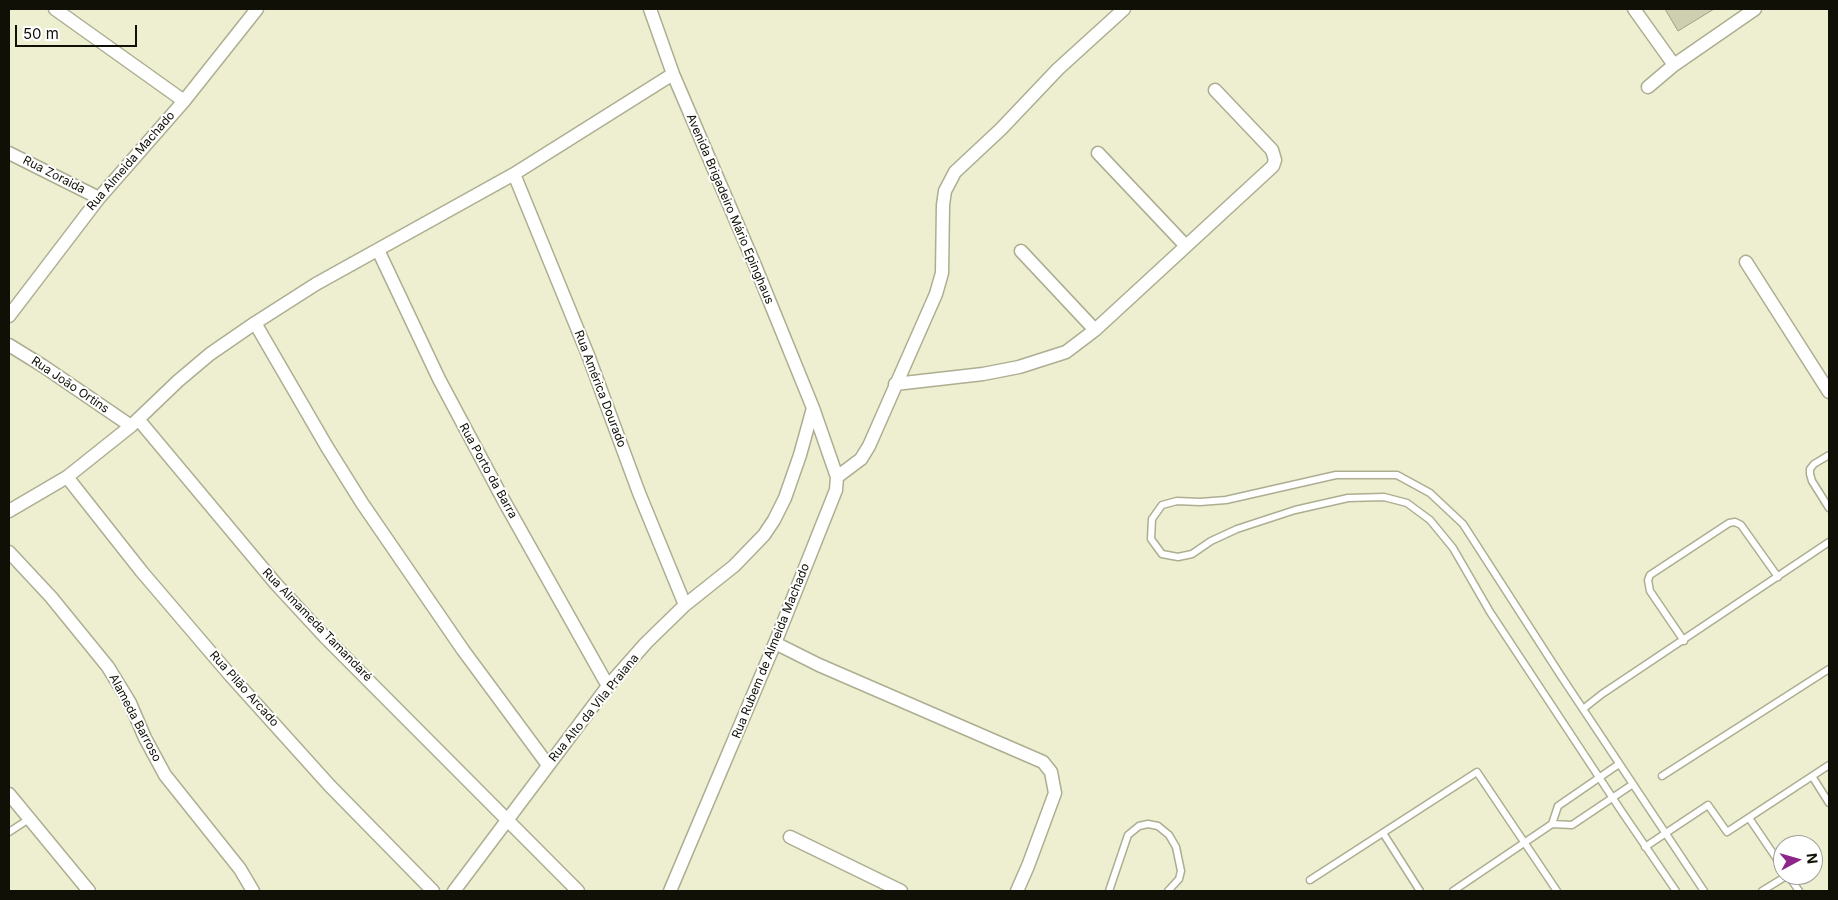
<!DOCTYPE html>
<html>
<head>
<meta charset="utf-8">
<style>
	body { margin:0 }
	#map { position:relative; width:1838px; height:900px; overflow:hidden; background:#eeefd0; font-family:Inter,sans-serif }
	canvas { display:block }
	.frame { position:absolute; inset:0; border:10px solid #101006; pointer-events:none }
	.north { position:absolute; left:1773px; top:835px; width:50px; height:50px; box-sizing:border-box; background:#fff; border:1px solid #9f9f9b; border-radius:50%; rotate:84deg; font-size:14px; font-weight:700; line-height:20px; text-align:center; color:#101006 }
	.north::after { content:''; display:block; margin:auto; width:18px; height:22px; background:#8e2589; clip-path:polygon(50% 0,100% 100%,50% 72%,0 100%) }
	.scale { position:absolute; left:15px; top:25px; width:122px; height:22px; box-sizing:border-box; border:2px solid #101006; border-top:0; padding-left:6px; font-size:15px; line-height:18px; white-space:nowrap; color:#101006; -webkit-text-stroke:4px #fff; paint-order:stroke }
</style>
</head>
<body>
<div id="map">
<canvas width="1838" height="900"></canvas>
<div class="frame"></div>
<div class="north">N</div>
<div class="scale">50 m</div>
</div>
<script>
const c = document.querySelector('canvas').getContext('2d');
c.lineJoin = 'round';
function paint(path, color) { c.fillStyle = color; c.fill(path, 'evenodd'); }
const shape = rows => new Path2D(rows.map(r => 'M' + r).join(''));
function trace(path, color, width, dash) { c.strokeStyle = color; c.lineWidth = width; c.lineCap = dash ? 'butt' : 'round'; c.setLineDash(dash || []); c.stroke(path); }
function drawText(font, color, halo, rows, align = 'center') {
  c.font = font + ' Inter,sans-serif'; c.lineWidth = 4; c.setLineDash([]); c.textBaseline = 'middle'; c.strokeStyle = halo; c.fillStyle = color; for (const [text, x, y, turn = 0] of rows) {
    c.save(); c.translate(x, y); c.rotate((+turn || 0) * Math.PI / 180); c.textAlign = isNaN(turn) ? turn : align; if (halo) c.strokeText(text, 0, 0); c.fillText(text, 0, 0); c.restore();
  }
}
const building = shape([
	[1665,9,1714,9,1678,31,1665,9]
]);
paint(building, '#cecfb0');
trace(building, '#9fa083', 1);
const service = shape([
	[1829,455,1814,464,1810,469,1810,474,1812,481,1829,508],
	[1684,641,1650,591,1648,580,1650,575,1729,523,1735,522,1741,525,1778,577],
	[1583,709,1602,694,1829,542],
	[1662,776,1829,669],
	[1812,776,1829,803],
	[1749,818,1783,868],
	[1552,824,1572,825,1633,784],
	[9,832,29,819],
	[1383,833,1420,891],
	[1645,847,1708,805,1727,832,1829,765],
	[1310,880,1477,772,1557,891],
	[1109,891,1128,835,1139,826,1148,824,1158,826,1169,835,1176,847,1181,871,1179,879,1168,891],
	[1453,891,1552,824,1558,806,1619,764],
	[1676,891,1622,812,1490,612,1453,548,1430,520,1407,503,1384,497,1348,498,1295,510,1237,529,1211,541,1192,554,1178,557,1162,554,1151,539,1152,519,1162,505,1177,501,1200,502,1226,500,1336,475,1397,475,1430,493,1463,524,1561,676,1704,891],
	[1762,891,1788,875,1799,891]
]);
const minor = shape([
	[55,9,184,101],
	[650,9,673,74,754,263,813,408,837,477,836,490,775,643,670,891],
	[1634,9,1674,65],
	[1648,87,1674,65,1755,9],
	[9,153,99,198],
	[1098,153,1185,245],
	[514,174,588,355,639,493,685,605],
	[378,250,439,379,504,501,608,686],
	[1021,251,1095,330],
	[1746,262,1829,392],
	[9,316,99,198,184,101,257,9],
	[255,323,327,447,362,503,463,650,548,765],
	[9,345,43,366,131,426],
	[895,384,983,374,1019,367,1066,352,1095,330,1273,166,1275,160,1272,150,1215,90],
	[138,419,276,584,325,637,578,891],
	[67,477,142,572,230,675,330,786,433,891],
	[837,477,861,459,869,446,936,294,942,273,943,205,945,191,955,172,1001,129,1058,69,1124,9],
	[9,511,67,477,131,426,178,381,210,354,255,323,316,284,514,174,673,74],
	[9,552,51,597,108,667,130,703,145,738,165,775,240,869,253,891],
	[775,643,819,665,1043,762,1051,772,1055,793,1028,866,1017,891],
	[9,794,89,891],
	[790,837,901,891],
	[454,891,608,686,646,643,685,605,734,566,764,535,774,520,785,498,800,455,813,408]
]);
trace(service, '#adae91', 9);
trace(minor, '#adae91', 15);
trace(service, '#fff', 6);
trace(minor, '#fff', 12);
drawText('12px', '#101006', '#fff', [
	["Rua Almeida Machado",131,161,-49],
	["Rua Zoraida",54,175,27],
	["Avenida Brigadeiro Mário Epinghaus",730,209,67],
	["Rua João Ortins",70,385,34],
	["Rua América Dourado",600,389,69],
	["Rua Porto da Barra",488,471,61],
	["Rua Almameda Tamandaré",317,625,46],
	["Rua Rubem de Almeida Machado",771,651,-68],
	["Rua Pilão Arcado",244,689,48],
	["Rua Alto da Vila Praiana",594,708,-51],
	["Alameda Barroso",135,718,62]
]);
</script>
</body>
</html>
